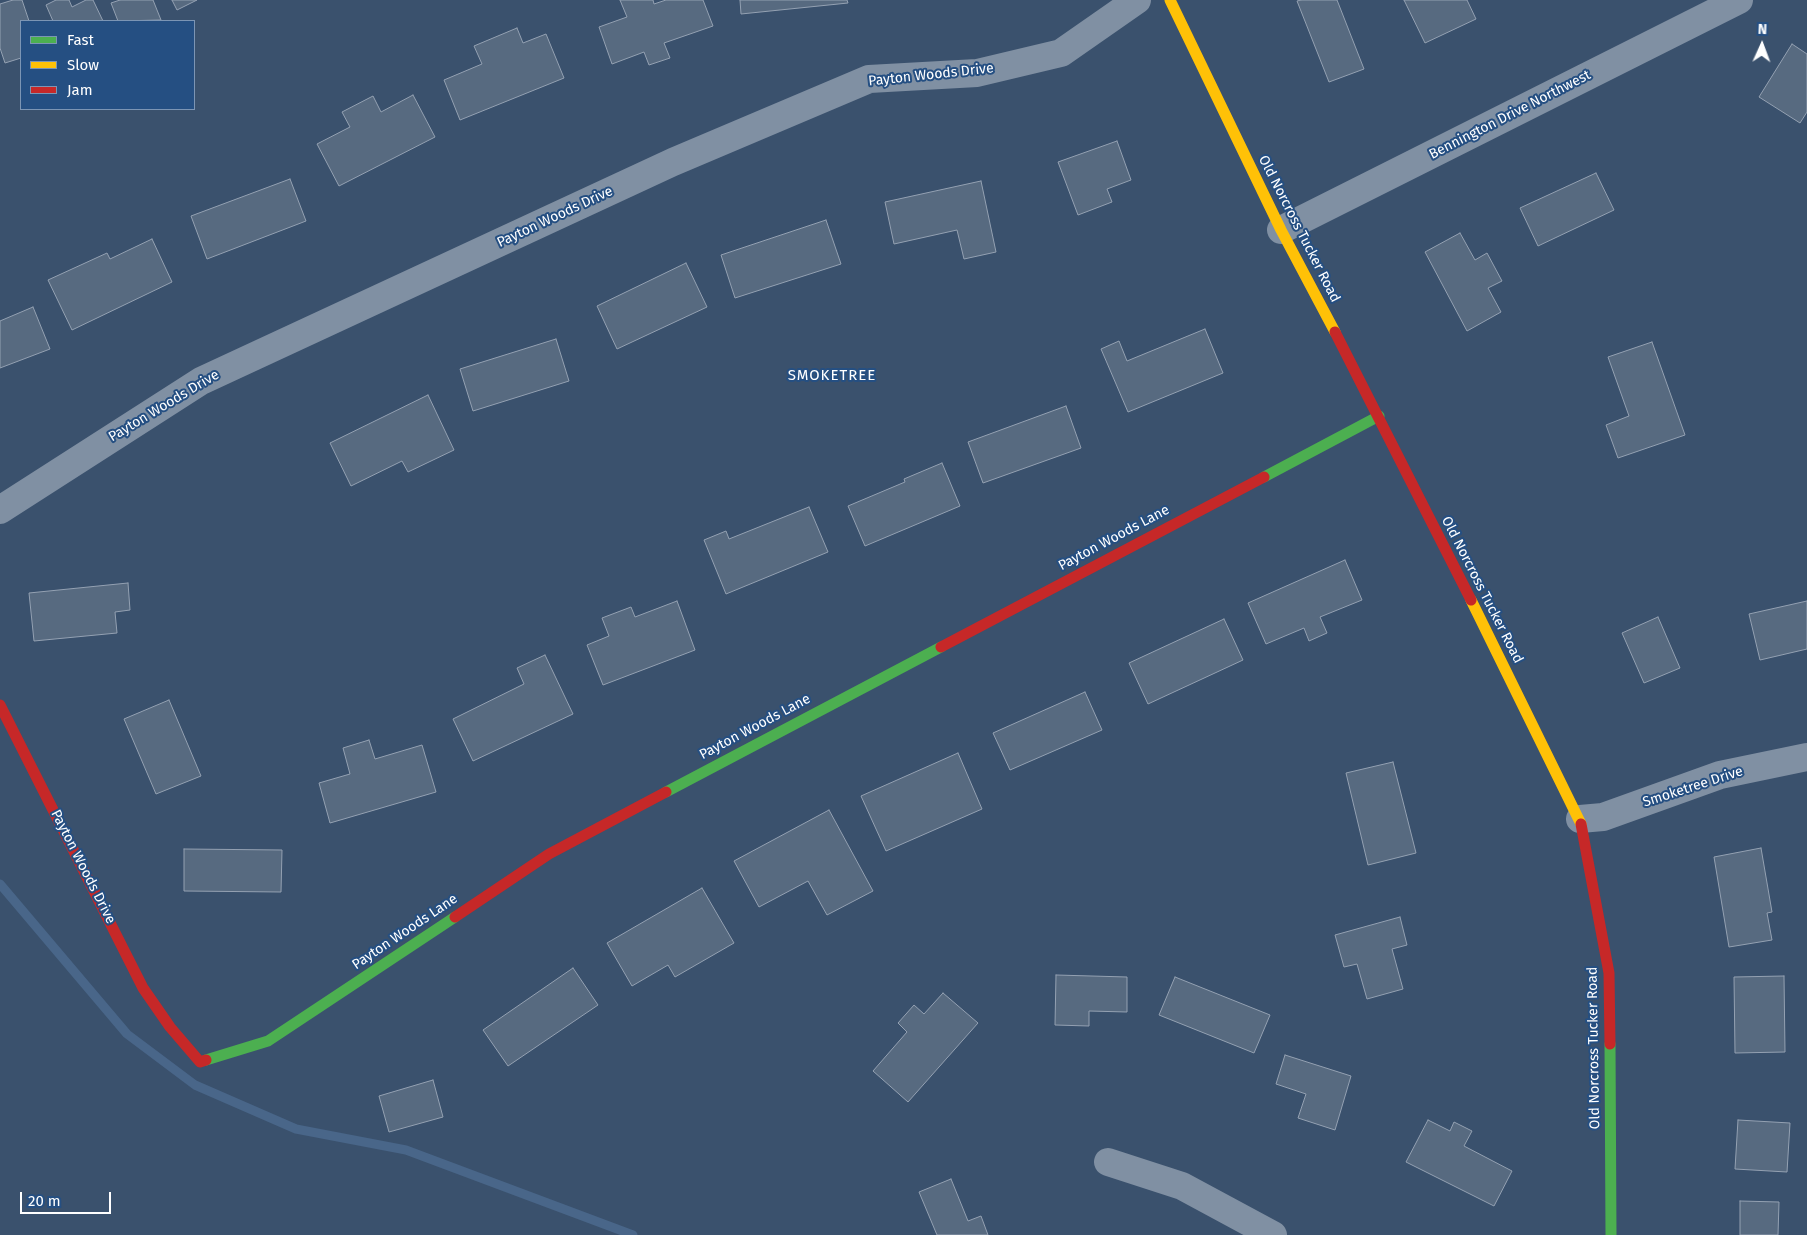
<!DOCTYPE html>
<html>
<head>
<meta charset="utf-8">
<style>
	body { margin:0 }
	#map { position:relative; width:1807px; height:1235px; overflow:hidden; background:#3a516d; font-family:"Fira Sans",sans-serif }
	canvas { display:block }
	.legend { position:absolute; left:20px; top:20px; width:175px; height:90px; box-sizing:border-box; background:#254f82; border:1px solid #7c95b4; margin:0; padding:6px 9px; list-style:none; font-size:15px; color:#fff }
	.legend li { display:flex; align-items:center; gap:10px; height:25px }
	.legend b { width:25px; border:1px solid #7c95b4 }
	.north { position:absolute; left:1737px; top:20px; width:50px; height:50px; -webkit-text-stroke:4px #254f82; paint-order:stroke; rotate:2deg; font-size:14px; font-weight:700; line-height:20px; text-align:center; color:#fff }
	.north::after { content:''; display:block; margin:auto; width:18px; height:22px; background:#fff; clip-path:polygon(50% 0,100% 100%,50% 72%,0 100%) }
	.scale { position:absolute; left:20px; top:1192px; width:91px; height:22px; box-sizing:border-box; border:2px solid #fff; border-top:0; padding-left:6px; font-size:15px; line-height:18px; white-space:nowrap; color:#fff; -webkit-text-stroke:4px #254f82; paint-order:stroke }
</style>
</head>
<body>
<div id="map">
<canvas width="1807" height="1235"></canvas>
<ul class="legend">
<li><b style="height:6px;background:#4caf50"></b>Fast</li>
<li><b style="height:6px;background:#ffc107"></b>Slow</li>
<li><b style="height:6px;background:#c62828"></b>Jam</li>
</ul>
<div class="north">N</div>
<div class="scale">20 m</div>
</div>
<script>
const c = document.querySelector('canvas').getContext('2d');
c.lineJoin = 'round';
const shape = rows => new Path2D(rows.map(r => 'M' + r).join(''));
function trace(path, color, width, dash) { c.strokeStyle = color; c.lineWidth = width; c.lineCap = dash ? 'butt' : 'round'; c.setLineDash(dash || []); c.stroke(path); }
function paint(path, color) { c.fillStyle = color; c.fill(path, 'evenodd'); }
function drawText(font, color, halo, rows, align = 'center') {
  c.font = font + ' "Fira Sans",sans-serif'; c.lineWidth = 4; c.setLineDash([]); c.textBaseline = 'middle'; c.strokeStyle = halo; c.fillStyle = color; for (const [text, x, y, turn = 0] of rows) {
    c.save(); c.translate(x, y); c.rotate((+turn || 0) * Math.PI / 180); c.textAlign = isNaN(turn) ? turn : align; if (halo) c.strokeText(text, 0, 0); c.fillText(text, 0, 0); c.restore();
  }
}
trace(shape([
	[0,884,127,1034,195,1085,296,1129,406,1150,633,1235]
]), '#496689', 9);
const building = shape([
	[13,0,22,0,29,21,21,21,21,58,5,63,0,48,0,4,13,0],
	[56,0,69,0,72,7,86,0,93,0,103,21,53,21,46,5,56,0],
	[120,0,153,0,161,20,118,21,111,3,120,0],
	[172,0,197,0,177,10,172,0],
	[620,0,653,0,654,4,666,0,703,0,713,26,664,43,670,58,649,65,644,52,612,64,599,27,627,17,620,0],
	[740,0,847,0,848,3,741,14,740,0],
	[1301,0,1337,0,1364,69,1329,82,1297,1,1301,0],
	[1404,0,1467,0,1476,19,1425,43,1404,0],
	[517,28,523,43,546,34,564,78,460,120,444,80,482,64,474,46,517,28],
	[1792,44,1807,54,1807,112,1800,123,1759,97,1792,44],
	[413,95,435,137,339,186,317,144,350,127,342,112,373,96,381,112,413,95],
	[1117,141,1131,180,1107,189,1112,202,1078,215,1058,162,1117,141],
	[1596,173,1614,210,1538,246,1520,208,1596,173],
	[290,179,306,221,207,259,191,216,290,179],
	[981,181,996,252,964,259,957,230,894,244,885,202,981,181],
	[826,220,841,264,735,298,721,255,826,220],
	[1460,233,1475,260,1487,253,1502,281,1488,288,1501,312,1467,331,1425,252,1460,233],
	[152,239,172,282,72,330,48,280,107,253,110,259,152,239],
	[686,263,707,307,617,349,597,306,686,263],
	[33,307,50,349,0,368,0,321,33,307],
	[1205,329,1223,373,1128,412,1101,349,1119,341,1127,361,1205,329],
	[556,339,569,381,473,411,460,369,556,339],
	[1652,342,1685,435,1618,458,1606,425,1629,416,1608,357,1652,342],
	[428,395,454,450,408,472,402,461,351,486,330,443,428,395],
	[1066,406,1081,448,983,483,968,442,1066,406],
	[942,463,960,506,865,546,848,506,905,482,904,479,942,463],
	[809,507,828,552,726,594,704,540,726,531,729,539,809,507],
	[1345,560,1362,600,1320,617,1327,633,1309,641,1304,628,1266,644,1248,603,1345,560],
	[128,583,130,610,115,612,117,633,34,641,29,593,128,583],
	[677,601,695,650,603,685,587,645,609,636,602,618,631,607,635,617,677,601],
	[1807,601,1807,649,1760,660,1749,614,1807,601],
	[1658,617,1680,668,1644,683,1622,633,1658,617],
	[1224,619,1243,660,1148,704,1129,663,1224,619],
	[545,655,573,714,473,761,453,719,524,684,517,668,545,655],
	[1085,692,1102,730,1010,770,993,733,1085,692],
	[169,700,201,776,156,794,124,719,169,700],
	[369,740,375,759,422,745,436,792,330,823,319,783,350,774,343,748,369,740],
	[958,753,982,809,886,851,861,796,958,753],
	[1393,762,1416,853,1368,865,1346,773,1393,762],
	[829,810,873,891,827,915,808,881,759,907,734,861,829,810],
	[1761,848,1772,912,1767,913,1772,940,1729,947,1714,857,1761,848],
	[184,849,282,850,281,892,184,891,184,849],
	[702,888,734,943,675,977,668,965,632,986,607,943,702,888],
	[1400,917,1407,945,1392,949,1403,989,1367,999,1357,964,1344,967,1335,935,1400,917],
	[573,968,598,1005,508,1066,483,1030,573,968],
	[1056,975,1127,977,1127,1012,1089,1011,1089,1026,1055,1025,1056,975],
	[1784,976,1785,1052,1735,1053,1734,977,1784,976],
	[1175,977,1270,1015,1254,1053,1159,1015,1175,977],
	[943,993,978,1023,908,1102,873,1071,907,1032,898,1023,914,1005,924,1014,943,993],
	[1285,1055,1351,1076,1335,1130,1298,1118,1306,1094,1276,1084,1285,1055],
	[433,1080,443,1117,389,1132,379,1096,433,1080],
	[1428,1120,1450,1131,1454,1122,1472,1131,1464,1146,1512,1171,1494,1206,1406,1162,1428,1120],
	[1738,1120,1790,1123,1787,1172,1735,1169,1738,1120],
	[951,1179,968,1221,981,1216,988,1235,937,1235,919,1192,951,1179],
	[1740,1201,1779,1202,1778,1235,1740,1235,1740,1201]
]);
paint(building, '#576a80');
trace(building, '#94a1b2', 1);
trace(shape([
	[1281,230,1739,0],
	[0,510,201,381,673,162,869,79,977,73,1061,53,1137,0],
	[1580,819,1603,817,1720,775,1807,757],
	[1108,1162,1182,1186,1273,1235]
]), '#8090a3', 28);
trace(shape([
	[1264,477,1379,416],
	[666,792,941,647],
	[1610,1044,1611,1235],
	[206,1060,268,1041,455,917]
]), '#4caf50', 11);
trace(shape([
	[1170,0,1281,230,1335,332],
	[1471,600,1581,824]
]), '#ffc107', 11);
trace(shape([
	[1335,332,1471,600],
	[941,647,1264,477],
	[0,705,143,988,170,1027,200,1062,206,1060],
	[1581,824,1609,973,1610,1044],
	[455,917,549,854,666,792]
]), '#c62828', 11);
drawText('14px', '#fff', '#254f82', [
	["Payton Woods Drive",931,75,-6],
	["Bennington Drive Northwest",1510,115,-27],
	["Payton Woods Drive",555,217,-25],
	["Old Norcross Tucker Road",1299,229,63],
	["Payton Woods Drive",164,406,-31],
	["Payton Woods Lane",1114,538,-28],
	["Old Norcross Tucker Road",1482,590,63],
	["Payton Woods Lane",755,727,-28],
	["Smoketree Drive",1693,787,-18],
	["Payton Woods Drive",83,867,63],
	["Payton Woods Lane",405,932,-34],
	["Old Norcross Tucker Road",1594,1048,-91]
]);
c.letterSpacing = '1px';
drawText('15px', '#fff', '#254f82', [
	["SMOKETREE",832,376]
]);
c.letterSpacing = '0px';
</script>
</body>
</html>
